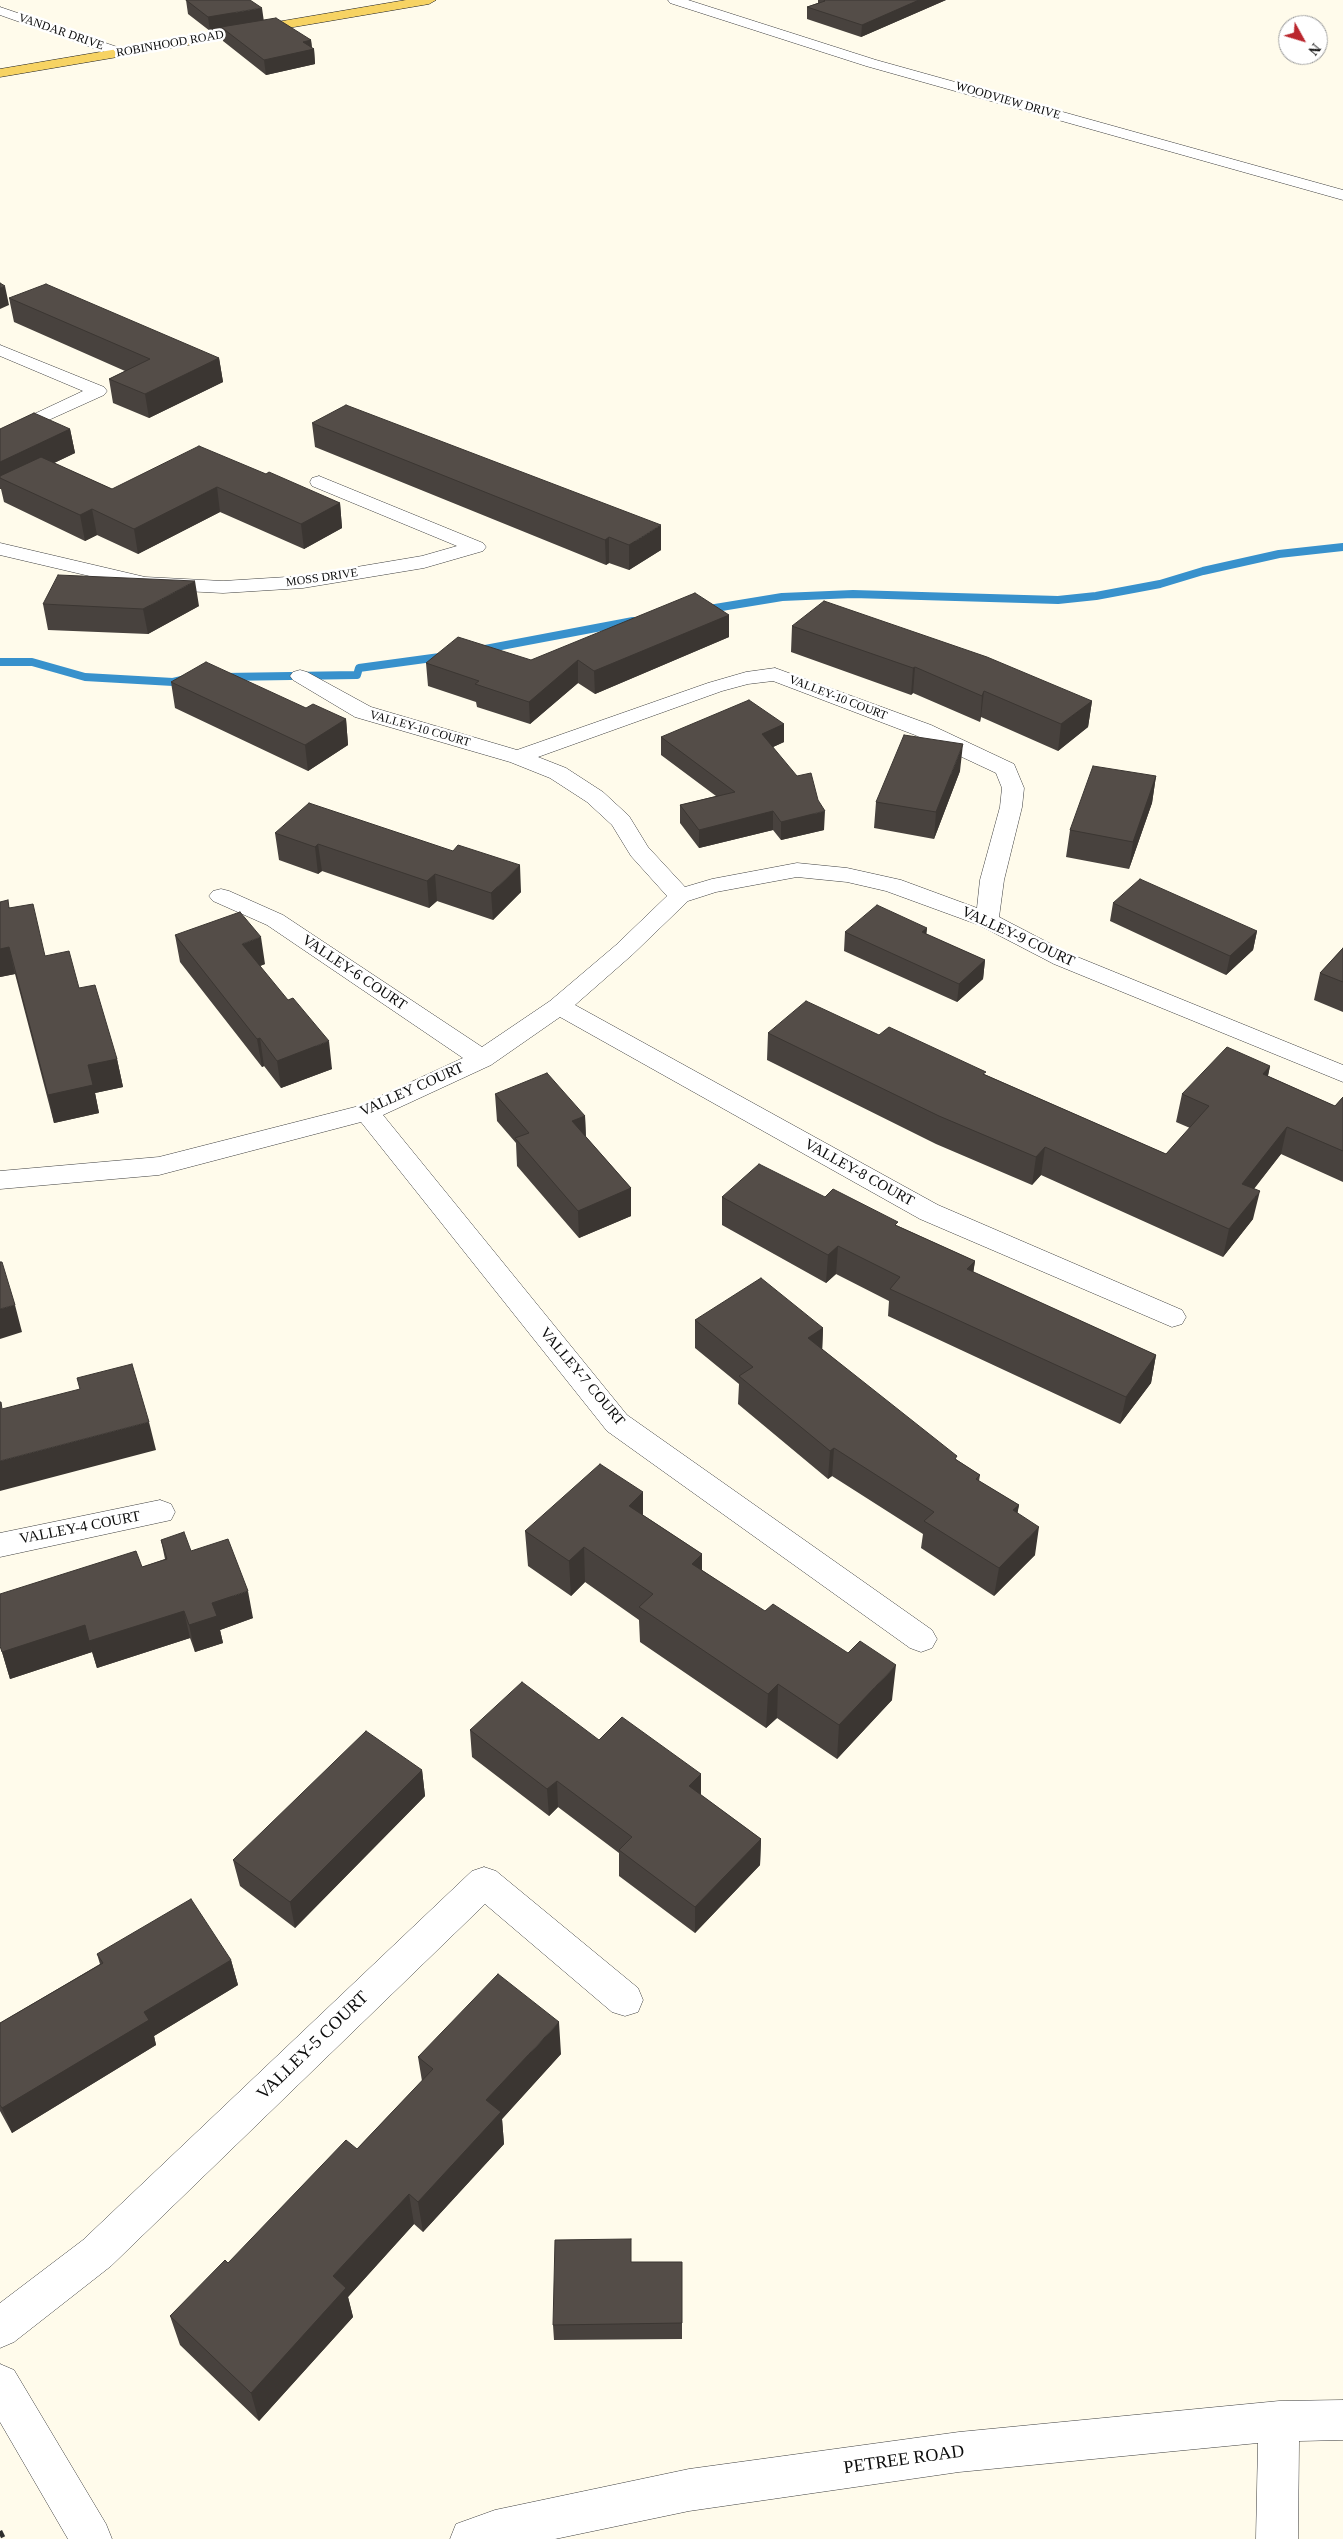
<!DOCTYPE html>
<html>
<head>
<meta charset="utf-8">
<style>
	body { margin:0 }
	#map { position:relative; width:1343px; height:2539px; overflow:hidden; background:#fffbeb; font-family:Georgia,serif }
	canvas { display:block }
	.north { position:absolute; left:1278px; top:15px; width:50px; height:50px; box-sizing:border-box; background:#fff; border:1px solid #9e9e9e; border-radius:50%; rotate:129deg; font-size:14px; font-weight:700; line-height:20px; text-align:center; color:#0c0c0c }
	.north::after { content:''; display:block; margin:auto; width:18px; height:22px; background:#ba262d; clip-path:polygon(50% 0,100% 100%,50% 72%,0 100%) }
</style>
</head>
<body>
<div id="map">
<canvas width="1343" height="2539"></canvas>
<div class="north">N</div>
</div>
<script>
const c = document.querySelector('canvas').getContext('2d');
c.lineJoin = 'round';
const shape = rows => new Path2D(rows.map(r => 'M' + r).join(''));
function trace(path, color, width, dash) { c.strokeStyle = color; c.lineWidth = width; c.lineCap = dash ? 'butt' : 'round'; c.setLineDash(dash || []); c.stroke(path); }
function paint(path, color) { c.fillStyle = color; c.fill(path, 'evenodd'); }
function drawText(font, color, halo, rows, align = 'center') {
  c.font = font + ' Georgia,serif'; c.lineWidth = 5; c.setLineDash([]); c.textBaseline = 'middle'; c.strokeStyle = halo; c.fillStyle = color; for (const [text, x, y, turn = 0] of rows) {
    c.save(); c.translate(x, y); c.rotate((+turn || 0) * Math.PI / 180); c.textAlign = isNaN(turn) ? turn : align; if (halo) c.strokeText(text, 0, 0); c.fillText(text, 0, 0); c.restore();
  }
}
trace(shape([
	[703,610,782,597,853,594,1058,600,1096,596,1160,584,1203,571,1279,554,1343,547],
	[480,650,633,621],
	[0,662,32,662,85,677,173,682,186,679],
	[224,677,357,675,359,668,447,656]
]), '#3891cc', 8);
const minor = shape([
	[668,0,688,0,876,60,1343,190,1343,200,866,66,670,3,668,0],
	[0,7,126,50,128,53,121,57,116,56,0,15,0,7],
	[0,345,104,387,107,391,104,395,0,442,0,430,83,391,0,356,0,345],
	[319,476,483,543,486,547,483,551,424,568,303,588,223,593,145,589,0,555,0,543,145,577,223,581,303,576,422,556,457,546,312,486,310,482,312,478,319,476],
	[775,668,931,725,1014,764,1024,788,1022,807,1004,880,999,917,1070,954,1343,1065,1343,1082,1054,964,979,925,886,891,847,882,797,877,716,892,688,901,632,955,575,1005,938,1205,1182,1310,1186,1317,1182,1324,1172,1327,920,1219,560,1017,491,1065,383,1115,627,1415,932,1630,937,1639,932,1648,921,1652,910,1648,607,1431,361,1122,159,1175,0,1189,0,1171,159,1157,359,1106,463,1058,267,925,213,901,209,896,213,891,221,889,229,891,283,915,482,1047,550,1001,616,945,667,896,631,856,612,825,587,802,550,778,510,762,355,717,293,680,290,676,293,672,300,670,307,672,371,707,517,750,708,683,746,672,775,668],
	[773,681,915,735,996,773,1002,788,1000,807,980,880,977,908,901,880,847,868,797,863,712,879,685,887,648,847,629,816,603,792,566,768,538,757,722,691,748,684,773,681],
	[160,1500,171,1504,175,1512,171,1520,0,1557,0,1533,160,1500],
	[484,1867,496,1871,638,1988,643,2000,638,2012,625,2016,612,2012,485,1904,111,2266,14,2342,0,2348,0,2303,83,2240,472,1871,484,1867],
	[0,2364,14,2370,106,2524,112,2539,68,2539,0,2422,0,2364],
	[1343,2400,1343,2440,1299,2441,1298,2539,1256,2539,1258,2443,959,2472,689,2511,555,2539,450,2539,456,2524,495,2510,689,2469,959,2432,1279,2401,1343,2400]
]);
const major = shape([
	[406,0,436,0,429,4,0,77,0,69,406,0]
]);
trace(minor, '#3f3f3f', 1);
trace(major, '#1d1d1d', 1);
trace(shape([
	[0,2531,4,2539]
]), '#2e2e2e', 4.5, [7, 3]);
paint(minor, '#fff');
paint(major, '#f7d363');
paint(shape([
	[186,0,263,20,311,40,312,48,314,49,315,64,266,75,223,41,221,30,210,31,188,14],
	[818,0,946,0,861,37,807,19,807,7,818,3],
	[9,298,219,358,223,382,149,418,113,403,109,379,125,371,14,322],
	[312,423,661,550,629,570,609,563,606,565,315,447],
	[0,429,70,429,75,453,54,463,112,489,266,474,340,503,342,528,304,549,220,512,138,554,97,535,85,541,4,502,1,489,0,489],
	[43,604,199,606,148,634,48,630],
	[729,615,729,637,595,694,578,683,530,724,477,707,476,702,428,686,426,663,531,660],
	[792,626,1092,701,1088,727,1058,751,981,717,980,722,913,693,911,695,791,652],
	[171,682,306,708,346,719,348,745,308,771,175,708],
	[784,724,784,742,773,747,824,830,781,840,773,830,699,848,680,823,680,805,716,796,661,755,661,737],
	[960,771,934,839,874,828,876,802],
	[1156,776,1152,803,1129,869,1066,857,1070,830],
	[275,833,521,892,493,920,437,901,429,908,322,871,318,874,279,860],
	[0,902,10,908,45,956,79,988,117,1059,123,1087,95,1093,99,1113,54,1123,15,974,0,977],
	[1113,903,1257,931,1253,950,1226,975,1110,921],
	[927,928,926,934,985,960,983,979,957,1002,844,951,845,932],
	[175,935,265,964,260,966,332,1069,281,1088,264,1066,262,1067,180,962],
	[1343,948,1343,1012,1314,1000,1320,973],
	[768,1033,879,1035,986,1075,1166,1154,1190,1128,1176,1122,1182,1094,1270,1066,1268,1076,1335,1106,1343,1097,1343,1182,1281,1154,1254,1189,1253,1219,1223,1257,1041,1175,1032,1185,936,1144,767,1060],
	[495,1094,585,1116,586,1137,631,1188,631,1216,579,1238,517,1166,516,1143,497,1121],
	[722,1197,825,1197,898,1226,975,1261,973,1272,1156,1355,1151,1383,1120,1424,888,1316,889,1301,836,1274,826,1283,722,1225],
	[695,1320,823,1328,822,1349,957,1460,980,1475,979,1481,1019,1505,1017,1513,1035,1555,994,1596,921,1548,923,1534,832,1476,828,1479,738,1404,739,1384,695,1348],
	[643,1515,702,1554,702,1570,892,1700,837,1759,777,1718,766,1728,640,1642,639,1620,585,1582,571,1596,528,1566,525,1531],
	[161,1540,191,1551,253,1618,220,1630,223,1643,195,1652,190,1638,97,1668,92,1652,10,1679,2,1652,142,1567,165,1559],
	[470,1730,599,1740,701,1774,701,1795,761,1839,760,1865,695,1933,619,1876,619,1853,558,1807,549,1816,472,1757],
	[422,1770,425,1796,295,1928,240,1886,233,1860],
	[97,1954,231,1960,238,1985,154,2036,156,2045,12,2133,0,2111,0,2023,100,1964],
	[561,2054,502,2119,504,2144,423,2232,414,2224,348,2297,353,2317,259,2421,180,2345,170,2316,228,2263,357,2149,422,2081,418,2057],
	[632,2262,682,2323,682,2339,554,2340,553,2325]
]), '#48423e');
paint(shape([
	[919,0,946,0,861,37,862,25],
	[262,8,264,22,221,27,221,30,210,31,208,17],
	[311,40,312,50,314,49,315,64,266,75,264,60,303,42],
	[5,286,9,305,0,309,0,288],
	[219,358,223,382,149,418,145,394],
	[70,429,75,453,12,483,0,478,0,462],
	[217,487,220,512,138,554,134,529],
	[340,503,342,528,304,549,301,524],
	[92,509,97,535,85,541,80,515],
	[661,525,661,550,629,570,629,545],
	[609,537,609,563,606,565,605,540],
	[195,581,199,606,148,634,143,609],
	[729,615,729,637,595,694,594,671],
	[578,660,578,683,530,724,529,702],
	[915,667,913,693,911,695,913,668],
	[984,691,981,717,980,722,982,696],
	[1092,701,1088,727,1058,751,1061,724],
	[346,719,348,745,308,771,305,745],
	[784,724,784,742,762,752,762,734],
	[963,744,960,771,934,839,936,812],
	[1156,776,1152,803,1129,869,1133,842],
	[773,811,773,830,699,848,699,830],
	[825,811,824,830,781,840,781,822],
	[318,844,322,871,318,874,315,847],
	[520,865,521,892,493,920,491,893],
	[435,874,437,901,429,908,427,881],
	[927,928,925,946,922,932],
	[1257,931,1253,950,1226,975,1230,956],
	[261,937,265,964,247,971,242,944],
	[9,947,15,974,0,977,0,949],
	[985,960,983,979,957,1002,959,984],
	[260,1038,264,1066,262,1067,257,1039],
	[329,1041,332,1069,281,1088,277,1061],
	[117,1059,123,1087,95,1093,99,1113,54,1123,48,1095,88,1065],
	[1270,1066,1264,1093,1263,1074],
	[585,1116,586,1143,572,1121],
	[1287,1127,1281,1154,1236,1211,1242,1184],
	[1045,1147,1041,1175,1032,1185,1036,1157],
	[631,1188,631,1216,579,1238,578,1211],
	[1260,1191,1253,1219,1223,1257,1229,1229],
	[838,1246,836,1274,826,1283,828,1255],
	[975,1261,971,1289,967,1269],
	[15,1305,22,1332,0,1339,0,1309],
	[823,1328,822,1356,808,1338],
	[1156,1355,1151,1383,1120,1424,1126,1397],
	[149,1422,156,1450,0,1491,0,1461],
	[834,1448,832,1476,828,1479,830,1451],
	[643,1492,643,1528,629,1506],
	[1019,1505,1014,1532,1013,1510],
	[1039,1527,1035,1555,994,1596,999,1568],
	[584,1547,585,1582,571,1596,569,1561],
	[702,1554,702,1589,692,1564],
	[248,1591,253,1618,220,1630,223,1643,195,1652,189,1625,212,1603],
	[184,1611,190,1638,97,1668,89,1641],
	[85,1625,92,1652,10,1679,2,1652],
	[896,1665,892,1700,837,1759,839,1725],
	[778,1684,777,1718,766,1728,768,1694],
	[422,1770,425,1796,295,1928,290,1902],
	[701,1774,701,1801,689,1786],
	[557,1781,558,1807,549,1816,547,1789],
	[761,1839,760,1865,695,1933,695,1907],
	[231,1960,238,1985,154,2036,156,2045,12,2133,2,2108,144,2012],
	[559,2022,561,2054,502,2119,504,2144,423,2232,418,2202,486,2100],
	[409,2194,414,2224,348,2297,353,2317,259,2421,251,2393,333,2276]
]), '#3b3632');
const building = shape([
	[186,0,250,0,262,8,208,17,186,0],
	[824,0,919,0,862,25,807,7,825,1,824,0],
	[276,18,311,40,303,42,314,49,264,60,221,27,276,18],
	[0,283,5,286,0,288,0,283],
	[46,284,219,358,145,394,109,379,150,359,9,298,46,284],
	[346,405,661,525,629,545,609,537,605,540,312,423,346,405],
	[34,413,70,429,0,462,0,429,34,413],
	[199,446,266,474,269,472,340,503,301,524,217,487,134,529,92,509,80,515,0,478,0,476,41,457,112,489,199,446],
	[58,575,195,581,143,609,43,604,58,575],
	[695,593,729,615,594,671,578,660,529,702,475,684,479,681,426,663,458,637,531,660,695,593],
	[824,601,987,657,1092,701,1061,724,984,691,982,696,915,667,913,668,792,626,824,601],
	[206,662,306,708,313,704,346,719,305,745,171,682,206,662],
	[749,700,784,724,762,734,797,776,811,773,818,800,825,811,781,822,773,811,699,830,680,805,735,792,661,737,749,700],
	[904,735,963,744,936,812,876,802,904,735],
	[1093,766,1156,776,1133,842,1070,830,1093,766],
	[309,803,453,851,458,845,520,865,491,893,435,874,427,881,318,844,315,847,275,833,309,803],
	[1140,879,1257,931,1230,956,1113,903,1140,879],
	[8,900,9,908,33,904,45,956,69,951,79,988,95,985,117,1059,88,1065,93,1085,48,1095,9,947,0,949,0,902,8,900],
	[877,905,927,928,922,932,985,960,959,984,845,932,877,905],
	[240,912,261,937,242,944,288,1000,293,998,329,1041,277,1061,260,1038,257,1039,175,935,240,912],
	[1343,948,1343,982,1320,973,1343,948],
	[806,1001,879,1035,889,1027,986,1072,983,1074,1166,1154,1209,1106,1182,1094,1227,1047,1270,1066,1263,1074,1335,1106,1343,1097,1343,1151,1287,1127,1242,1184,1260,1191,1229,1229,1045,1147,1036,1157,939,1116,768,1033,806,1001],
	[547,1073,585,1116,572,1121,631,1188,578,1211,515,1138,529,1133,495,1094,547,1073],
	[759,1164,825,1197,833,1189,898,1222,895,1225,975,1261,967,1269,1156,1355,1126,1397,890,1289,900,1277,838,1246,828,1255,722,1197,759,1164],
	[0,1262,2,1262,15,1305,0,1309,0,1262],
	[761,1278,823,1328,808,1338,957,1456,955,1459,980,1475,976,1479,1019,1505,1013,1510,1039,1527,999,1568,924,1521,934,1512,834,1448,830,1451,739,1376,753,1367,695,1320,761,1278],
	[132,1364,149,1422,0,1461,0,1402,1,1402,2,1409,80,1389,77,1378,132,1364],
	[600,1464,643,1492,629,1506,702,1554,692,1564,765,1611,773,1604,848,1653,860,1641,896,1665,839,1725,778,1684,768,1694,639,1607,653,1594,584,1547,569,1561,525,1531,600,1464],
	[184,1532,191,1551,228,1539,248,1591,212,1603,217,1616,189,1625,184,1611,89,1641,85,1625,2,1652,0,1646,0,1594,136,1551,142,1567,167,1559,161,1540,184,1532],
	[522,1682,599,1740,622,1717,701,1774,689,1786,761,1839,695,1907,619,1850,632,1837,557,1781,547,1789,470,1730,522,1682],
	[366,1731,422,1770,290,1902,233,1860,366,1731],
	[191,1899,231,1960,144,2012,149,2020,2,2108,0,2105,0,2023,103,1963,97,1954,191,1899],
	[498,1974,559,2022,486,2100,501,2112,418,2202,409,2194,333,2276,346,2288,251,2393,170,2316,225,2260,228,2263,346,2140,357,2149,433,2069,418,2057,498,1974],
	[631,2239,631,2262,682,2262,682,2323,553,2325,555,2240,631,2239]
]);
paint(building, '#544d48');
trace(building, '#3b3632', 1);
drawText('12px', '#0c0c0c', '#fff', [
	["VANDAR DRIVE",61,32,19],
	["ROBINHOOD ROAD",170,44,-10],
	["WOODVIEW DRIVE",1008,101,16],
	["MOSS DRIVE",322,578,-8],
	["VALLEY-10 COURT",838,698,21],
	["VALLEY-10 COURT",420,729,16]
]);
drawText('15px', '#0c0c0c', '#fff', [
	["VALLEY-9 COURT",1018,937,25],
	["VALLEY-6 COURT",354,973,34],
	["VALLEY COURT",412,1090,-24],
	["VALLEY-8 COURT",859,1173,29],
	["VALLEY-7 COURT",582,1377,50],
	["VALLEY-4 COURT",80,1528,-11]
]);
drawText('18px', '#0c0c0c', '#fff', [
	["VALLEY-5 COURT",313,2046,-44],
	["PETREE ROAD",904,2460,-8]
]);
</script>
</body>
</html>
